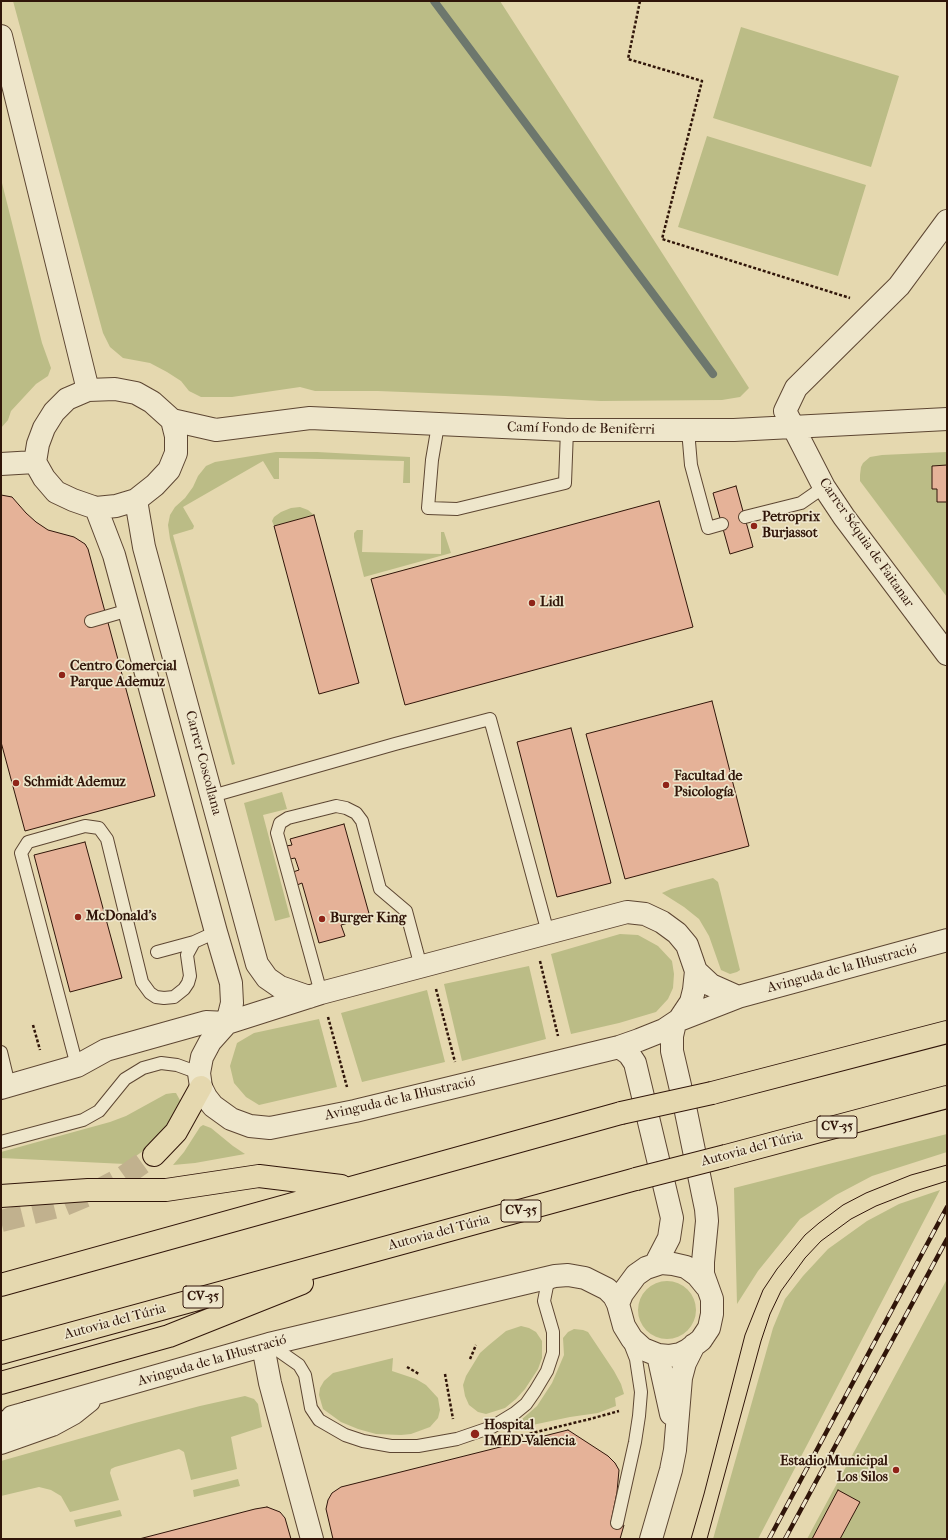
<!DOCTYPE html>
<html>
<head>
<meta charset="utf-8">
<style>
	body { margin:0 }
	#map { position:relative; width:948px; height:1540px; overflow:hidden; background:#e5d8af; font-family:"IM FELL French Canon",serif }
	canvas { display:block }
	.frame { position:absolute; inset:0; border:2px solid #301509; pointer-events:none }
</style>
</head>
<body>
<div id="map">
<canvas width="948" height="1540"></canvas>
<div class="frame"></div>
</div>
<script>
const c = document.querySelector('canvas').getContext('2d');
c.lineJoin = 'round';
function paint(path, color) { c.fillStyle = color; c.fill(path, 'evenodd'); }
const shape = rows => new Path2D(rows.map(r => 'M' + r).join(''));
function trace(path, color, width, dash) { c.strokeStyle = color; c.lineWidth = width; c.lineCap = dash ? 'butt' : 'round'; c.setLineDash(dash || []); c.stroke(path); }
function drawText(font, color, halo, rows, align = 'center') {
  c.font = font + ' "IM FELL French Canon",serif'; c.lineWidth = 3.5; c.setLineDash([]); c.textBaseline = 'middle'; c.strokeStyle = halo; c.fillStyle = color; for (const [text, x, y, turn = 0] of rows) {
    c.save(); c.translate(x, y); c.rotate((+turn || 0) * Math.PI / 180); c.textAlign = isNaN(turn) ? turn : align; if (halo) c.strokeText(text, 0, 0); c.fillText(text, 0, 0); c.restore();
  }
}
paint(shape([
	[13,1,500,1,749,388,740,397,722,400,601,401,505,396,378,391,315,391,300,387,232,397,201,397,189,391,181,381,167,372,150,363,123,358,110,347,103,333],
	[741,27,899,76,871,167,713,118],
	[707,136,866,185,838,276,678,227],
	[1,179,42,343,51,368,48,376,36,384,11,411,8,420,1,428],
	[276,452,317,452,410,457,410,483,403,483,404,461,279,458,279,479,274,479,263,461,183,507,194,526,193,529,173,535,235,764,232,765,170,539,168,525,170,515,175,507,185,498,193,487,198,476,206,466,215,462],
	[947,452,947,597,860,481,860,475,861,467,863,463,870,457,882,455],
	[300,507,308,510,314,515,274,526,272,521,274,517,281,512,291,508],
	[357,530,363,530,362,552,441,554,441,532,444,532,451,553,364,577,354,537,354,533],
	[282,792,287,809,263,815,290,917,275,921,244,803],
	[713,878,718,882,740,970,737,972,730,974,721,970,709,936,699,919,684,907,662,893,671,889],
	[620,934,638,935,658,946,672,961,674,974,673,988,668,999,656,1012,619,1023,571,1034,551,954],
	[529,966,546,1039,462,1061,444,984],
	[427,990,445,1062,362,1082,341,1013],
	[319,1019,337,1087,259,1105,246,1097,234,1083,230,1066,237,1043,254,1033],
	[173,1093,176,1093,181,1102,171,1121,147,1148,125,1164,1,1158,1,1152,110,1122,126,1116,166,1094],
	[203,1125,211,1128,233,1146,245,1154,195,1163,173,1165,184,1152,200,1127],
	[947,1134,947,1152,872,1176,836,1195,800,1219,758,1271,737,1304,734,1188],
	[940,1190,758,1539,713,1539,773,1328,785,1299,803,1276,828,1249,867,1221,899,1204],
	[947,1279,947,1539,807,1539,882,1400],
	'638 1310a29 29 0 1 1 58 0a29 29 0 1 1-58 0Z',
	[521,1326,529,1328,536,1332,542,1341,542,1358,538,1369,525,1389,516,1399,505,1408,486,1414,478,1412,469,1405,465,1396,463,1385,466,1376,480,1353,489,1345,506,1331],
	[574,1329,583,1330,588,1332,614,1371,621,1384,624,1394,615,1398,616,1406,598,1413,570,1417,523,1427,521,1420,537,1406,552,1383,564,1355,563,1338,568,1332],
	[393,1358,392,1371,416,1379,426,1385,438,1398,440,1410,438,1418,430,1427,411,1434,401,1435,376,1434,358,1429,341,1422,323,1409,319,1395,320,1388,324,1381,333,1373],
	[245,1396,254,1399,258,1404,262,1427,231,1437,237,1469,191,1480,184,1452,179,1449,115,1467,111,1469,110,1473,119,1500,70,1512,61,1496,51,1490,39,1487,1,1496,1,1461,135,1423,200,1406],
	[238,1479,240,1486,194,1497,193,1490],
	[120,1510,122,1516,76,1527,74,1520]
]), '#bbbc86');
trace(shape([
	[434,1,713,374]
]), '#6d776d', 8);
const building = shape([
	[947,465,947,502,937,502,937,489,932,489,932,466,947,465],
	[736,486,753,547,730,554,713,493,736,486],
	[1,495,12,497,26,513,36,522,48,530,74,537,85,544,88,549,155,796,25,831,1,742,1,495],
	[659,501,693,627,405,705,371,579,659,501],
	[314,515,359,683,319,694,274,526,314,515],
	[712,701,749,846,625,879,586,734,712,701],
	[571,728,611,883,557,897,517,742,571,728],
	[344,824,370,917,341,925,345,936,319,943,302,883,297,885,293,872,299,870,295,858,290,859,286,846,292,845,290,839,344,824],
	[85,842,122,978,70,992,34,855,85,842],
	[568,1430,608,1456,615,1463,619,1470,617,1492,611,1522,624,1525,620,1539,333,1539,326,1509,328,1500,332,1493,341,1487,568,1430],
	[838,1490,860,1502,840,1539,812,1539,838,1490],
	[267,1507,280,1512,285,1518,291,1539,139,1539,255,1509,267,1507]
]);
paint(building, '#e5b298');
trace(building, '#301509', 1);
trace(shape([
	[1,1221,62,1206,91,1194,123,1177,154,1155]
]), '#c1b18e', 22, [22, 11]);
const lane = shape([
	[438,425,432,460,428,508,457,509,565,483,567,430],
	[688,430,691,465,708,528,722,524],
	[745,517,801,503,824,487],
	[91,621,129,610],
	[212,796,395,744,490,719,548,933],
	[157,952,194,942,216,932],
	[321,993,277,833,280,823,288,818,336,806,346,808,356,813,362,821,380,889,406,911,421,967],
	[1,1052,9,1085],
	[77,1066,21,853,28,842,85,826,99,828,107,839,142,982,150,993,156,997,164,998,174,997,184,989,188,983,190,976,187,955,194,942],
	[1,1142,83,1120,99,1111,125,1079,143,1068,161,1063,177,1065,199,1073],
	[269,1344,299,1365,305,1375,311,1408,319,1420,345,1435,363,1441,391,1446,418,1446,457,1439,492,1427,515,1413,526,1404,535,1391,547,1371,553,1353,553,1332,544,1301,547,1286,555,1276],
	[617,1523,635,1442,639,1416,641,1392,636,1359,629,1341]
]);
const street = shape([
	[1,36,88,390],
	[947,221,899,286,796,388,785,411,824,487,844,517,947,654],
	[115,389,136,393,152,402,172,420,176,436,176,453,169,470,155,485,136,500,116,506,96,508,73,500,56,492,44,478,35,462,38,444,44,428,54,412,67,399,88,390,115,389],
	[172,420,216,430,310,418,567,430,734,430,947,419],
	[1,464,35,462],
	[136,500,144,547,257,964,267,978,280,987,309,997],
	[696,971,711,985,738,997],
	[679,1020,738,997,947,940],
	[619,1047,629,1054,635,1063,672,1218,669,1238,655,1265],
	[1,1088,77,1066,106,1050,206,1022,227,1023,321,993,627,912,645,914,662,922,677,933,687,945,696,971,694,990,691,1002,679,1020,664,1030,639,1040,619,1047,355,1111,270,1128,250,1126,231,1119,213,1106,206,1097,201,1087,199,1073,202,1057,210,1042,227,1023,232,1003,231,983,216,932,114,555,96,508],
	[618,1304,622,1294,636,1275,646,1268,661,1263,673,1264,686,1267,697,1275,706,1286],
	[263,1346,270,1383,312,1539],
	[658,1355,671,1414],
	[12,1417,269,1344,555,1276,568,1275,585,1278,607,1289,614,1296,618,1304,624,1326,632,1339,643,1349,658,1355,669,1356,680,1354,688,1350,701,1340,709,1328,712,1314,712,1299,703,1274,703,1262,707,1221,706,1209,685,1107,672,1051,672,1036,675,1023],
	[1,1443,52,1425,74,1413,89,1401],
	[651,1539,671,1470,675,1450,681,1378,685,1363,694,1345]
]);
const secondary = shape([
	[1,1424,30,1412]
]);
const highway = shape([
	[712,1093,947,1032],
	[154,1155,176,1132,201,1087],
	[726,1156,947,1097],
	[1,1196,88,1190,166,1190,259,1176,341,1186],
	[1,1285,621,1113],
	[1,1353,636,1179],
	[1,1383,169,1336,302,1283]
]);
trace(lane, '#5d4632', 14);
trace(street, '#5d4632', 24);
trace(secondary, '#301509', 24);
trace(highway, '#301509', 24);
trace(shape([
	[640,1,628,59,702,81,662,239,850,298],
	[540,961,558,1036],
	[436,989,455,1062],
	[328,1017,347,1087],
	[33,1025,40,1050],
	[470,1359,476,1345],
	[407,1367,419,1374],
	[445,1374,453,1419],
	[520,1436,590,1419,619,1411]
]), '#301509', 2.5, [3, 2]);
trace(lane, '#eee6cb', 12);
trace(street, '#eee6cb', 22);
trace(secondary, '#eee6cb', 22);
trace(highway, '#e5d8af', 22);
trace(shape([
	[691,1539,704,1494,745,1335,763,1290,777,1269,805,1235,819,1223,843,1205,866,1193,911,1175,947,1165],
	[707,1539,761,1341,770,1314,781,1291,805,1258,821,1241,851,1219,876,1206,912,1192,947,1181]
]), '#301509', 1);
const rail = shape([
	[769,1539,947,1207],
	[785,1539,947,1239]
]);
trace(rail, '#301509', 4.5);
trace(rail, '#eee6cb', 3, [9]);
const highwayBridge = shape([
	[621,1113,712,1093],
	[636,1179,726,1156]
]);
trace(highwayBridge, '#301509', 24, []);
trace(highwayBridge, '#e5d8af', 22);
for (const [x, y, r, color] of [
	[754,526,4,"#8f2418"],
	[532,603,4,"#8f2418"],
	[62,675,4,"#8f2418"],
	[16,783,4,"#8f2418"],
	[666,785,4,"#8f2418"],
	[78,917,4,"#8f2418"],
	[322,919,4,"#8f2418"],
	[475,1434,5,"#8f2418"],
	[896,1470,4,"#8f2418"]
]) { const dot = new Path2D(); dot.arc(x, y, r, 0, 2 * Math.PI); c.fillStyle = color; c.fill(dot); trace(dot, '#eee6cb', 1.5); }
for (const [x, y, w] of [
	[837,1127,40],
	[521,1211,40],
	[203,1297,40]
]) { const box = new Path2D(); box.roundRect(x - w / 2, y - 11, w, 22, 3); c.fillStyle = '#eee6cb'; c.fill(box); trace(box, '#301509', 1); }
drawText('bold 13px', '#301509', null, [
	["CV-35",837,1127],
	["CV-35",521,1211],
	["CV-35",203,1297]
]);
drawText('14px', '#301509', '#eee6cb', [
	["Camí Fondo de Beniferri",581,429,1],
	["Carrer Séquia de Faitanar",866,543,55],
	["Carrer Coscollana",203,763,75],
	["Avinguda de la Il·lustració",842,969,-15],
	["Avinguda de la Il·lustració",400,1099,-13],
	["Autovia del Túria",752,1149,-15],
	["Autovia del Túria",439,1233,-15],
	["Autovia del Túria",115,1322,-15],
	["Avinguda de la Il·lustració",212,1361,-16]
]);
drawText('bold 14px', '#301509', '#eee6cb', [
	["Petroprix",762,518],
	["Burjassot",762,534],
	["Lidl",540,603],
	["Centro Comercial",70,667],
	["Parque Ademuz",70,683],
	["Facultad de",674,777],
	["Psicología",674,793],
	["Schmidt Ademuz",24,783],
	["McDonald's",86,917],
	["Burger King",330,919],
	["Hospital",484,1426],
	["IMED-Valencia",484,1442],
	["Estadio Municipal",888,1462,"right"],
	["Los Silos",888,1478,"right"]
], 'left');
</script>
</body>
</html>
